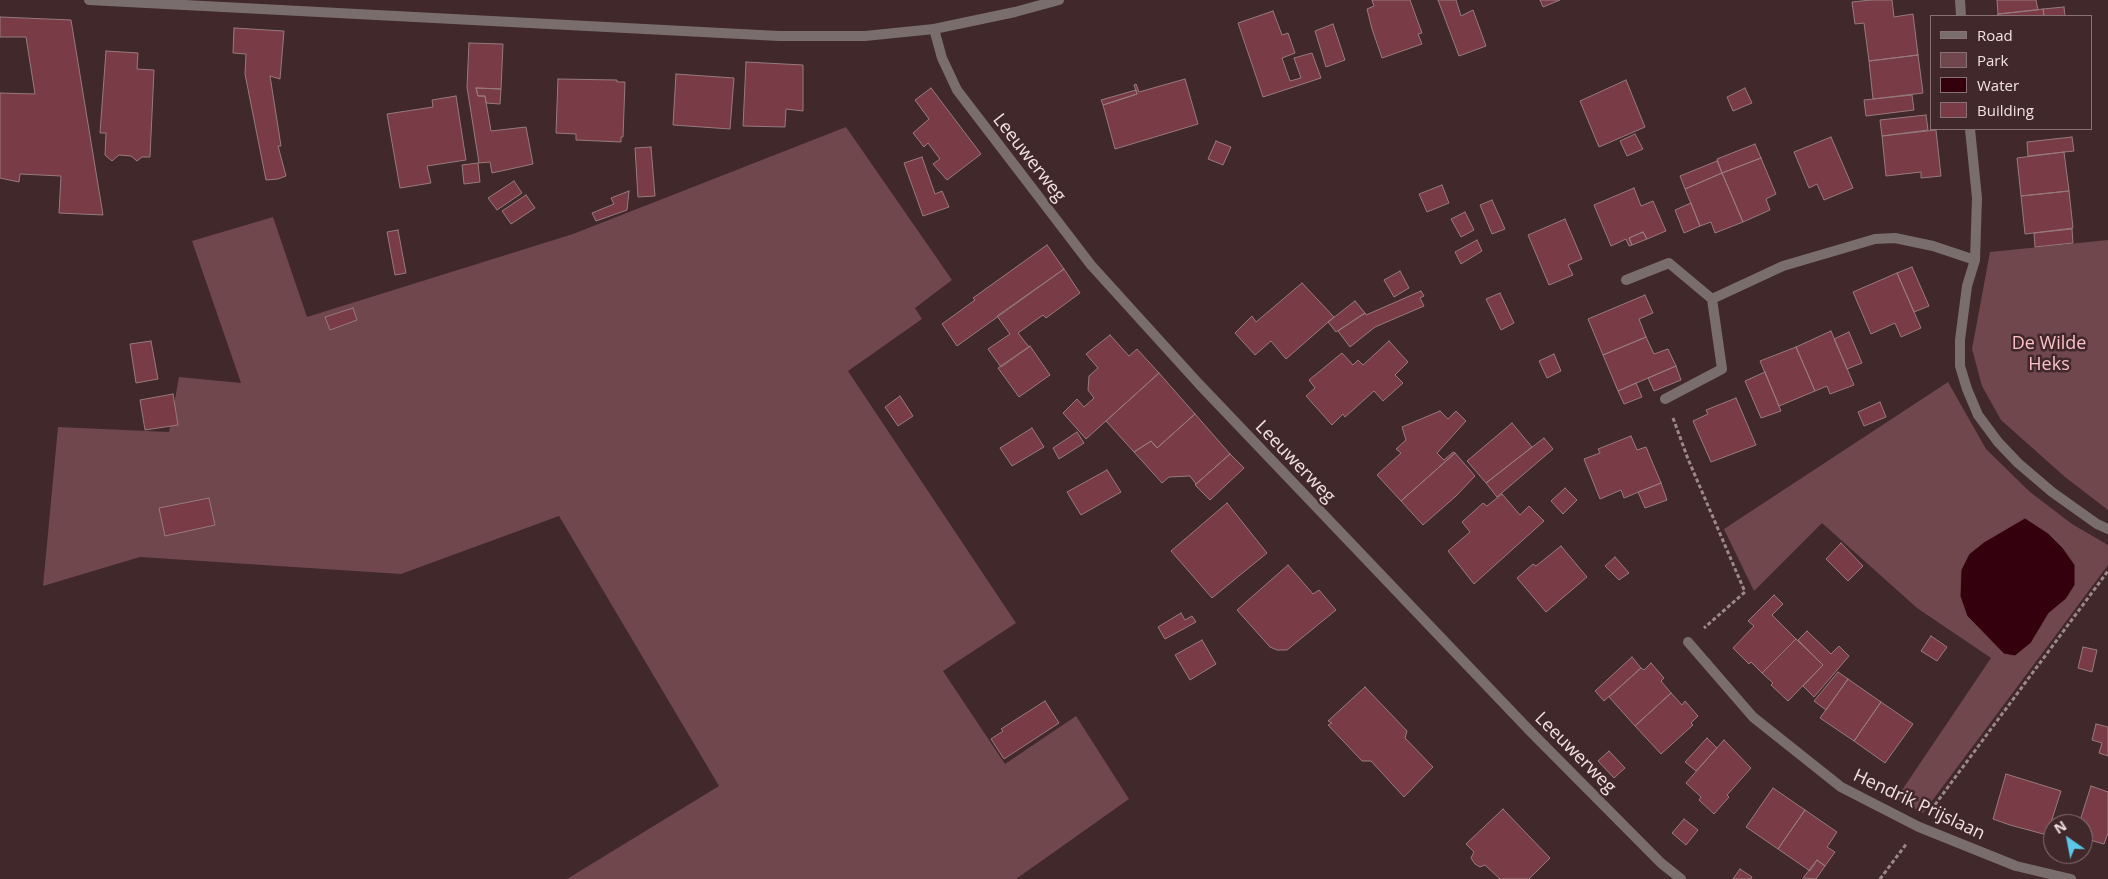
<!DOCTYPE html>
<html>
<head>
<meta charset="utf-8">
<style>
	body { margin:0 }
	#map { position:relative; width:2108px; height:879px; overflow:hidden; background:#41282b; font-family:"Open Sans",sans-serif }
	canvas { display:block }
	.legend { position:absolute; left:1930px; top:15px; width:162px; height:115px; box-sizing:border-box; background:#41282b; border:1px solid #887275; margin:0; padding:6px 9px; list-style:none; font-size:15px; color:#f2e1e3 }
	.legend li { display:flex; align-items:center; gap:10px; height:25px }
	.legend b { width:25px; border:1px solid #887275 }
	.north { position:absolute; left:2043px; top:814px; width:50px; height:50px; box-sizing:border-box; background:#41282b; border:1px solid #887275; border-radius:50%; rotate:327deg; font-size:14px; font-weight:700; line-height:20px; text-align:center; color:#f2e1e3 }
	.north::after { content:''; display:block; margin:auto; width:18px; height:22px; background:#5cc7e8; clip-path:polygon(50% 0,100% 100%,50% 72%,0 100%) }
</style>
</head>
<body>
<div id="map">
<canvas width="2108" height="879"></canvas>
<ul class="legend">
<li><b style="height:6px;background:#7a6d6e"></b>Road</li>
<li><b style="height:14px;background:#6f474c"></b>Park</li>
<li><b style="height:14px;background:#34000d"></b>Water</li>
<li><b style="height:14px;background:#793c46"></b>Building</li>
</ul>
<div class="north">N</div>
</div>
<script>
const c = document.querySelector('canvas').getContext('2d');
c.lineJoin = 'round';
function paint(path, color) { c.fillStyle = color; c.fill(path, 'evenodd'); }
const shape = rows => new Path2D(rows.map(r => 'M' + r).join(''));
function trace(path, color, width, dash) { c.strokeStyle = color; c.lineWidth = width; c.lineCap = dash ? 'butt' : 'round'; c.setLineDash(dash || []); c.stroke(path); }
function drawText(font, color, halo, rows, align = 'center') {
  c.font = font + ' "Open Sans",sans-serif'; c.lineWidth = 5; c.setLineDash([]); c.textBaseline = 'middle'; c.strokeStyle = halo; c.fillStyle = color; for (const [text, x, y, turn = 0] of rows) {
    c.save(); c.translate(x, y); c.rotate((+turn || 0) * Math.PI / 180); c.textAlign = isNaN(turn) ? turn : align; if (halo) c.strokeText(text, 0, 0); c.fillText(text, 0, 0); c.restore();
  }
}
paint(shape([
	[846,127,952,280,915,308,922,319,848,371,1016,623,943,671,1005,764,1076,716,1129,799,1016,879,567,879,719,786,559,516,401,574,140,557,43,586,58,427,169,432,179,377,241,383,192,241,273,217,307,317,573,234],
	[2108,240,2108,510,2065,477,2001,420,1982,386,1972,349,1990,252],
	[1948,382,1986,449,2030,492,2072,524,2108,545,2108,565,1923,813,1896,799,1991,658,1917,608,1822,523,1754,591,1724,529]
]), '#6f474c');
const water = shape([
	[2025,518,2048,533,2063,548,2075,565,2075,585,2066,599,2049,613,2031,643,2015,656,2004,654,1967,616,1960,596,1961,570,1969,554,1984,542,2025,518]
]);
paint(water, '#34000d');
trace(water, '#6d444d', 1);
const building = shape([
	[1372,0,1410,0,1422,33,1418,34,1422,44,1382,58,1372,29,1367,9,1374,6,1372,0],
	[1438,0,1456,0,1461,16,1473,10,1486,46,1459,56,1438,0],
	[1540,0,1560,0,1543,7,1540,0],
	[1871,0,1892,0,1894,17,1913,14,1918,55,1869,61,1864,23,1855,24,1852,2,1871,0],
	[1997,0,2036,0,2038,10,1998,14,1997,0],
	[2064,7,2065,16,2044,16,2043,9,2064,7],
	[2043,9,2044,16,1996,16,1998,14,2043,9],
	[1273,11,1282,35,1288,33,1295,53,1282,58,1290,81,1301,78,1294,58,1312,53,1321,78,1263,97,1238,23,1273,11],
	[0,17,71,20,103,215,59,213,61,176,20,174,19,182,0,178,0,93,35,94,26,37,0,37,0,17],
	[1333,24,1345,60,1326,67,1315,31,1333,24],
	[234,28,284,31,280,79,270,76,281,146,278,146,286,176,278,179,266,180,245,74,246,54,233,53,234,28],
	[469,43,503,44,501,89,476,88,478,96,485,96,491,131,526,127,533,164,492,173,490,162,479,163,467,87,469,43],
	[106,51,138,53,137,69,154,70,150,157,142,157,137,161,131,156,119,155,112,161,105,155,106,133,100,133,106,51],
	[1918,55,1923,93,1873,99,1869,61,1918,55],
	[746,62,803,65,803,111,786,109,785,127,743,126,746,62],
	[676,74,734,78,730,129,673,125,676,74],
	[558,79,617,80,617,82,625,82,623,137,621,137,621,142,576,140,576,134,556,133,558,79],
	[1185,79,1198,124,1115,149,1103,105,1137,94,1134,85,1136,84,1139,92,1185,79],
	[1626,80,1645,127,1599,147,1580,101,1626,80],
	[476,88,501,89,500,104,486,103,485,96,478,96,476,88],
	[931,88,981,154,947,180,933,164,940,159,928,143,924,147,913,133,929,119,915,100,931,88],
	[1745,88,1752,103,1733,111,1727,97,1745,88],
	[1136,90,1137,94,1103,105,1101,100,1136,90],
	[1912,95,1914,110,1866,116,1864,100,1912,95],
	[456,96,466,160,427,166,431,183,400,188,387,114,433,107,432,100,456,96],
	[1926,115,1928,130,1882,136,1880,120,1926,115],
	[1936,130,1941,176,1921,178,1921,172,1886,176,1882,136,1936,130],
	[1635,134,1643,149,1627,156,1620,141,1635,134],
	[1831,137,1853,188,1824,200,1817,184,1809,188,1794,152,1831,137],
	[2072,137,2074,151,2028,156,2027,142,2072,137],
	[1216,141,1231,147,1223,165,1208,159,1216,141],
	[1755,144,1761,158,1722,173,1717,159,1755,144],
	[651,147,655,196,638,197,635,148,651,147],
	[2064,152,2069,191,2021,196,2017,158,2064,152],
	[922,157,935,194,942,191,949,207,923,216,904,163,922,157],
	[1761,158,1776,194,1766,199,1770,210,1743,222,1722,173,1761,158],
	[1717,161,1722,173,1685,189,1680,176,1717,161],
	[478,163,480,182,464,184,462,165,478,163],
	[1722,173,1743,222,1715,233,1711,222,1700,226,1685,189,1722,173],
	[514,181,522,193,497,210,488,198,514,181],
	[1442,185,1449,203,1427,212,1419,194,1442,185],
	[1634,188,1641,206,1653,201,1666,231,1647,239,1643,232,1629,238,1632,245,1629,246,1626,239,1611,246,1594,205,1634,188],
	[629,191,627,210,596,221,592,213,614,204,611,198,629,191],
	[2069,191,2073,228,2025,234,2021,196,2069,191],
	[526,195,535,208,511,224,502,211,526,195],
	[1492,200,1505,229,1492,234,1480,205,1492,200],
	[1691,203,1700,226,1684,233,1675,210,1691,203],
	[1465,212,1474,230,1461,237,1451,219,1465,212],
	[1565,219,1582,259,1568,265,1573,275,1549,285,1528,235,1565,219],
	[2072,229,2073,243,2035,247,2034,233,2072,229],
	[398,230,406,273,395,275,387,232,398,230],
	[1643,232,1647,239,1632,245,1629,238,1643,232],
	[1477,240,1482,251,1461,264,1455,252,1477,240],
	[1047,245,1064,269,957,346,942,324,975,300,973,298,1047,245],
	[1912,267,1929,306,1914,312,1897,273,1912,267],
	[1064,269,1080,293,1046,318,1043,315,1018,333,1029,347,1001,367,988,349,1010,334,997,316,1064,269],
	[1400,271,1409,288,1394,297,1384,280,1400,271],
	[1897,273,1921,328,1901,337,1895,323,1871,334,1853,292,1897,273],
	[1302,283,1334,317,1286,359,1271,341,1255,355,1235,333,1252,316,1256,322,1302,283],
	[1421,291,1424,296,1420,298,1424,306,1375,327,1350,347,1338,331,1365,313,1366,315,1421,291],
	[1500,293,1514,323,1501,330,1486,299,1500,293],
	[1645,295,1653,313,1639,319,1646,337,1603,355,1588,319,1645,295],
	[1355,301,1365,313,1336,332,1328,322,1355,301],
	[353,308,357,320,330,330,325,317,353,308],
	[1831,331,1854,385,1830,394,1827,386,1815,391,1796,347,1831,331],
	[1849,332,1862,363,1847,369,1834,339,1849,332],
	[1110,335,1129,356,1137,349,1159,373,1086,439,1063,413,1077,399,1084,407,1094,398,1088,390,1089,376,1098,368,1086,354,1110,335],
	[1646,337,1654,354,1668,349,1676,366,1618,391,1603,355,1646,337],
	[151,341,158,379,136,383,130,344,151,341],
	[1389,341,1408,362,1395,375,1403,383,1383,401,1374,391,1345,417,1343,414,1332,425,1306,396,1315,388,1309,380,1342,353,1353,365,1358,360,1363,365,1389,341],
	[1030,346,1050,375,1019,397,998,368,1030,346],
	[1796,347,1815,391,1779,406,1760,361,1796,347],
	[1554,354,1561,371,1547,378,1539,361,1554,354],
	[1676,366,1681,380,1654,391,1648,378,1676,366],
	[1765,372,1781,411,1761,418,1745,381,1765,372],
	[1159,373,1195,414,1157,448,1151,441,1134,452,1106,421,1159,373],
	[1636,383,1642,397,1624,404,1618,391,1636,383],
	[173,394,178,425,145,430,140,400,173,394],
	[900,396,913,416,898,426,885,407,900,396],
	[1736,398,1756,445,1711,462,1693,421,1708,414,1706,410,1736,398],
	[1880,402,1886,417,1864,426,1858,412,1880,402],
	[1440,411,1448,419,1456,411,1466,421,1437,453,1444,460,1453,452,1455,453,1401,501,1377,475,1401,453,1396,449,1406,440,1402,427,1440,411],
	[1195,414,1230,454,1196,484,1190,476,1169,477,1162,483,1134,452,1151,441,1157,448,1195,414],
	[1512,423,1532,447,1486,483,1467,461,1512,423],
	[1032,428,1044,447,1012,466,1000,448,1032,428],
	[1077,432,1084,443,1059,459,1053,448,1077,432],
	[1631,436,1637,450,1646,447,1661,483,1624,498,1621,490,1600,499,1584,459,1600,453,1598,449,1631,436],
	[1544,438,1553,449,1497,497,1486,483,1544,438],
	[1455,453,1475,476,1456,496,1423,525,1401,501,1455,453],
	[1230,454,1244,468,1210,500,1195,485,1230,454],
	[1107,470,1121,492,1081,515,1067,492,1107,470],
	[1661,483,1667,500,1645,508,1638,492,1661,483],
	[1565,488,1577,500,1563,514,1551,501,1565,488],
	[1502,494,1520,515,1529,506,1544,521,1474,584,1448,551,1470,532,1462,522,1483,503,1487,506,1502,494],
	[209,498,215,525,165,536,159,508,209,498],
	[1227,503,1267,553,1212,598,1171,551,1227,503],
	[1841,543,1863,566,1848,581,1826,559,1841,543],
	[1561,546,1587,577,1546,612,1517,578,1533,564,1536,566,1561,546],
	[1615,557,1629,573,1619,580,1605,566,1615,557],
	[1288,565,1313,594,1319,590,1336,610,1287,650,1277,650,1270,647,1237,610,1288,565],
	[1774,595,1783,604,1772,615,1796,639,1762,673,1751,662,1749,664,1733,648,1754,626,1748,621,1774,595],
	[1181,613,1185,620,1192,616,1196,622,1165,639,1158,627,1181,613],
	[1807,631,1831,654,1839,646,1849,656,1814,697,1803,686,1823,665,1798,640,1807,631],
	[1931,636,1947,647,1937,661,1921,651,1931,636],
	[1796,639,1823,665,1788,701,1771,685,1773,683,1762,673,1796,639],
	[1202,640,1216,664,1190,680,1175,655,1202,640],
	[2083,647,2097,650,2092,672,2078,668,2083,647],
	[1632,657,1641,668,1604,701,1595,691,1632,657],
	[1651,663,1664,678,1661,681,1671,693,1635,726,1609,697,1641,668,1644,670,1651,663],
	[1838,672,1848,679,1826,710,1814,701,1838,672],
	[1848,679,1881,702,1854,741,1820,718,1848,679],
	[1365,687,1407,731,1405,738,1433,767,1404,797,1371,761,1362,761,1328,725,1332,723,1328,721,1365,687],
	[1671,693,1682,705,1685,701,1698,716,1691,723,1693,725,1661,754,1635,726,1671,693],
	[1045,701,1059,723,1004,759,991,739,1003,731,1001,729,1045,701],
	[1881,702,1913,724,1885,763,1854,741,1881,702],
	[2096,724,2108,727,2108,756,2099,753,2102,743,2092,740,2096,724],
	[1707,738,1717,748,1696,771,1685,762,1707,738],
	[1724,740,1751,768,1727,795,1729,797,1714,814,1699,800,1701,797,1686,783,1724,740],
	[1609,751,1625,768,1614,778,1598,761,1609,751],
	[2006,774,2061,791,2047,835,2010,825,1993,819,2006,774],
	[2091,786,2108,792,2108,833,2104,844,2083,838,2083,824,2079,824,2091,786],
	[1773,788,1805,810,1778,849,1746,827,1773,788],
	[1503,809,1550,858,1529,879,1500,879,1485,865,1480,867,1475,864,1471,858,1474,852,1466,844,1503,809],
	[1805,810,1837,832,1827,847,1835,852,1825,866,1817,860,1810,871,1778,849,1805,810],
	[1684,819,1698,830,1686,845,1672,833,1684,819],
	[1817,860,1825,866,1816,879,1803,878,1817,860],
	[1740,869,1752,877,1751,879,1733,879,1740,869]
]);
paint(building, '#793c46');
trace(building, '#987a7d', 1);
trace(shape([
	[1673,418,1688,459,1745,592,1704,628],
	[1931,810,2108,571],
	[1880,879,1907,843]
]), '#9d888a', 3, [4, 2.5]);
trace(shape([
	[1960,0,1961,16],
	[934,29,942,58,957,90,1091,265,1199,384,1531,732,1661,863,1681,879],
	[1970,129,1977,198,1975,260,1967,286,1960,340,1960,366,1967,389,1978,415,1998,442,2018,463,2052,492,2097,524,2108,529],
	[1626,280,1669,263,1712,299,1722,369,1665,399],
	[1712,299,1783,266,1875,239,1895,238,1933,246,1975,260],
	[1688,642,1753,717,1841,787,1919,827,2016,866,2071,879]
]), '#7a6d6e', 10);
trace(shape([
	[89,0,779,36,865,36,934,29,1015,12,1059,0]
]), '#7a6d6e', 10);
drawText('18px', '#f2e1e3', '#41282b', [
	["Leeuwerweg",1029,158,52],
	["Leeuwerweg",1295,462,46],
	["Leeuwerweg",1575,753,45],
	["Hendrik Prijslaan",1919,805,25]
]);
drawText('18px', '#fcc0c7', '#41282b', [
	["De Wilde",2049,344],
	["Heks",2049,365]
]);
</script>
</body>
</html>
